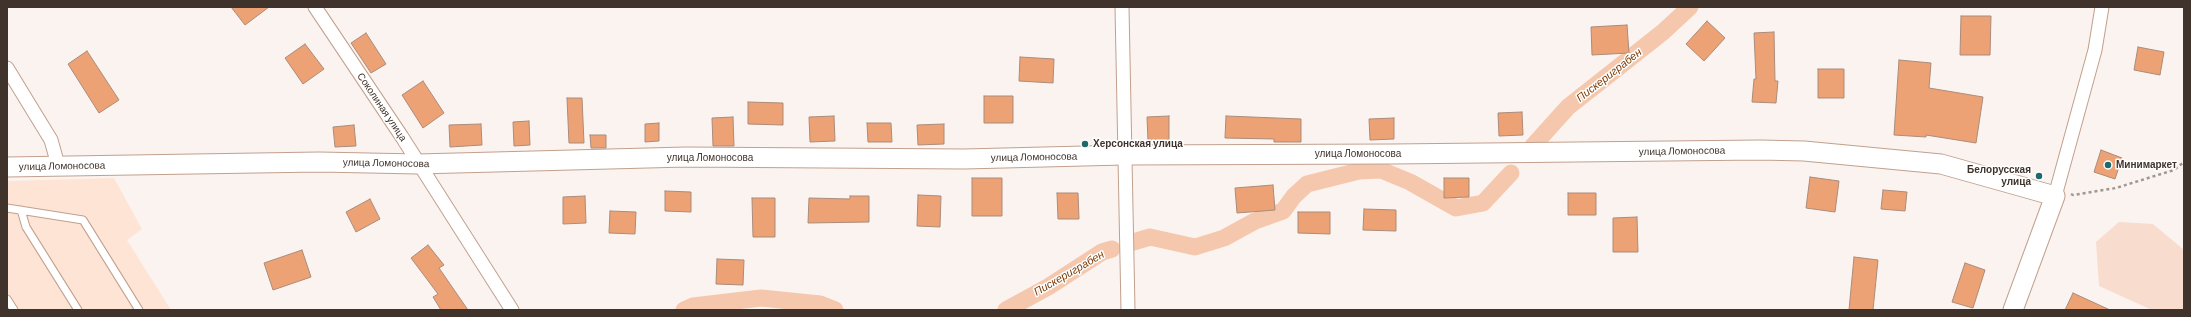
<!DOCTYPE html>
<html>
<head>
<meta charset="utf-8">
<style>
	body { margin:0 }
	#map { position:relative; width:2191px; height:317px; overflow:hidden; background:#fbf3ef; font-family:Barlow,sans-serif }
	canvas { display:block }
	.frame { position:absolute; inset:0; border:8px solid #40332b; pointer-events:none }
</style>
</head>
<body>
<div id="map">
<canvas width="2191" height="317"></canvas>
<div class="frame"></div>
</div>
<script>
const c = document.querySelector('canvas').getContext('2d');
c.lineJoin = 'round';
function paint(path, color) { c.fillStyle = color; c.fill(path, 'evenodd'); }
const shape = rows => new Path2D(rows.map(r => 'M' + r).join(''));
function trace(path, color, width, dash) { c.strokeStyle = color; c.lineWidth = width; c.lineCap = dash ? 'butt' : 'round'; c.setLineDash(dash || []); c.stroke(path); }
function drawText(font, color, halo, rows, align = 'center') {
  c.font = font + ' Barlow,sans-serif'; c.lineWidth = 3; c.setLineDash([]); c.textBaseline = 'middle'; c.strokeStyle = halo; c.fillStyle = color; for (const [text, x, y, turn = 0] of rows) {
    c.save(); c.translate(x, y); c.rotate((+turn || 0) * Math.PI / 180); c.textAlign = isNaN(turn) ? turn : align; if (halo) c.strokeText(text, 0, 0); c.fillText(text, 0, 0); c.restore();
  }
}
paint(shape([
	[114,178,142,229,127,240,171,310,7,310,7,181]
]), '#fee4d5');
paint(shape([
	[2119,222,2153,224,2184,250,2184,310,2152,310,2099,286,2096,242]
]), '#f8dccd');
trace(shape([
	[1532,147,1568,107,1663,32,1690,7],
	[1130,243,1150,237,1195,247,1224,238,1255,221,1283,211,1294,196,1307,184,1359,171,1381,170,1410,182,1456,208,1483,203,1511,173],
	[684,310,693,306,761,298,820,304,835,310],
	[1006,310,1048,287,1102,252,1112,249]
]), '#f5c7ac', 17);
const building = shape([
	[231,7,269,7,245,25,231,7],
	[1961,16,1991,16,1990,55,1960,55,1961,16],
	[1707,21,1725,38,1704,61,1686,44,1707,21],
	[1627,25,1629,53,1592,55,1591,27,1627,25],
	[1774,32,1775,81,1778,81,1776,103,1752,102,1754,79,1756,79,1754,33,1774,32],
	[366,33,386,64,371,73,351,43,366,33],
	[305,44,324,69,303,84,285,58,305,44],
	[2138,47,2164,52,2160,75,2134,70,2138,47],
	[87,51,119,100,99,113,68,64,87,51],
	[1020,57,1054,59,1053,83,1019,81,1020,57],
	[1899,60,1931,63,1929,88,1983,97,1976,143,1926,135,1926,137,1894,135,1899,60],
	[1818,69,1844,69,1844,98,1818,98,1818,69],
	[423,81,444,113,423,128,402,95,423,81],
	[984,96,1013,96,1013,123,984,123,984,96],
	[567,98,582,98,584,143,569,143,567,98],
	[748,102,783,103,783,125,748,124,748,102],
	[1522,112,1523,135,1499,136,1498,113,1522,112],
	[834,116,835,141,810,142,809,117,834,116],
	[1169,116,1169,140,1148,141,1147,117,1169,116],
	[1226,116,1301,119,1301,142,1274,142,1274,139,1225,138,1226,116],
	[733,117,734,146,713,146,712,118,733,117],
	[1394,118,1394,139,1370,140,1369,119,1394,118],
	[529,121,530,145,514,146,513,122,529,121],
	[659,123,659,141,645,142,645,124,659,123],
	[867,123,891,123,892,142,868,142,867,123],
	[481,124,482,145,450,147,449,125,481,124],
	[944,124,944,144,918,145,917,125,944,124],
	[354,125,356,146,335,147,333,127,354,125],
	[590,135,606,135,606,148,591,148,590,135],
	[2101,150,2122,158,2115,179,2094,172,2101,150],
	[1810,177,1839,181,1835,212,1806,208,1810,177],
	[972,178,1002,178,1002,216,972,216,972,178],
	[1444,178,1469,178,1469,197,1444,198,1444,178],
	[1273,185,1275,210,1237,213,1235,188,1273,185],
	[1883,190,1907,192,1905,211,1881,209,1883,190],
	[665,191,691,192,691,212,665,211,665,191],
	[1057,193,1078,193,1079,219,1058,219,1057,193],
	[1568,193,1596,193,1596,215,1568,215,1568,193],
	[918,195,941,196,940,227,917,226,918,195],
	[585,196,586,223,563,224,563,197,585,196],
	[850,196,869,196,869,222,808,223,809,198,850,199,850,196],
	[752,198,775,198,775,237,753,237,752,198],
	[370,199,380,219,356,232,346,212,370,199],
	[1364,209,1396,210,1396,231,1363,230,1364,209],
	[610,211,636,212,635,234,609,233,610,211],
	[1298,212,1330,212,1330,234,1298,233,1298,212],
	[1637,217,1638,252,1613,252,1613,218,1637,217],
	[428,245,444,265,439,268,468,310,441,310,433,297,438,294,411,258,428,245],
	[302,250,311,277,273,290,264,263,302,250],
	[1854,257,1878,260,1873,310,1849,310,1854,257],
	[717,259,744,260,743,285,716,284,717,259],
	[1965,263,1985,270,1973,308,1952,302,1965,263],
	[2073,293,2110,310,2065,310,2073,293]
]);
paint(building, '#eca275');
trace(building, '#ab8b79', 1);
const lane = shape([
	[7,208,83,220,139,310],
	[21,210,26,227,78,310],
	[7,299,14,310]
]);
const street = shape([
	[315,7,402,137,512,310],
	[1122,7,1128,310],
	[7,68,51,140,58,165],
	[2055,196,2095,50,2102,7]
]);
const secondary = shape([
	[7,167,319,162,418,164,686,157,964,159,1124,155,1392,154,1760,150,1804,151,1941,164,2055,196,2013,310]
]);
trace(lane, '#c1a08d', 9);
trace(street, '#c1a08d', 15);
trace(secondary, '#c1a08d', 21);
trace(shape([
	[2071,194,2073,195,2116,188,2174,170,2184,162]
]), '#a19791', 2.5, [3, 3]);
trace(lane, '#fff', 7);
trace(street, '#fff', 13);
trace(secondary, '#fff', 19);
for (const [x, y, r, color] of [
	[1085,144,4,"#1c696e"],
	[2108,165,4,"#1c696e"],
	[2039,176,4,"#1c696e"]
]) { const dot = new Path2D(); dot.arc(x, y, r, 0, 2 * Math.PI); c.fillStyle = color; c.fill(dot); trace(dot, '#fff', 1.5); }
drawText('10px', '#40332b', '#fff', [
	["Соколиная улица",382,107,56],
	["улица Ломоносова",1682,151,-1],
	["улица Ломоносова",1358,154],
	["улица Ломоносова",1034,157,-1],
	["улица Ломоносова",710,158],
	["улица Ломоносова",386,163,1],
	["улица Ломоносова",62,166,-1]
]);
drawText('bold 10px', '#40332b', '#fff', [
	["Херсонская улица",1093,144],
	["Минимаркет",2116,165],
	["Белорусская",2031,170,"right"],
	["улица",2031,182,"right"]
], 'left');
drawText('italic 11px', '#7d3a03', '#fff', [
	["Пискериграбен",1609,75,-38],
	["Пискериграбен",1069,273,-30]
]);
</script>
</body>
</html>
